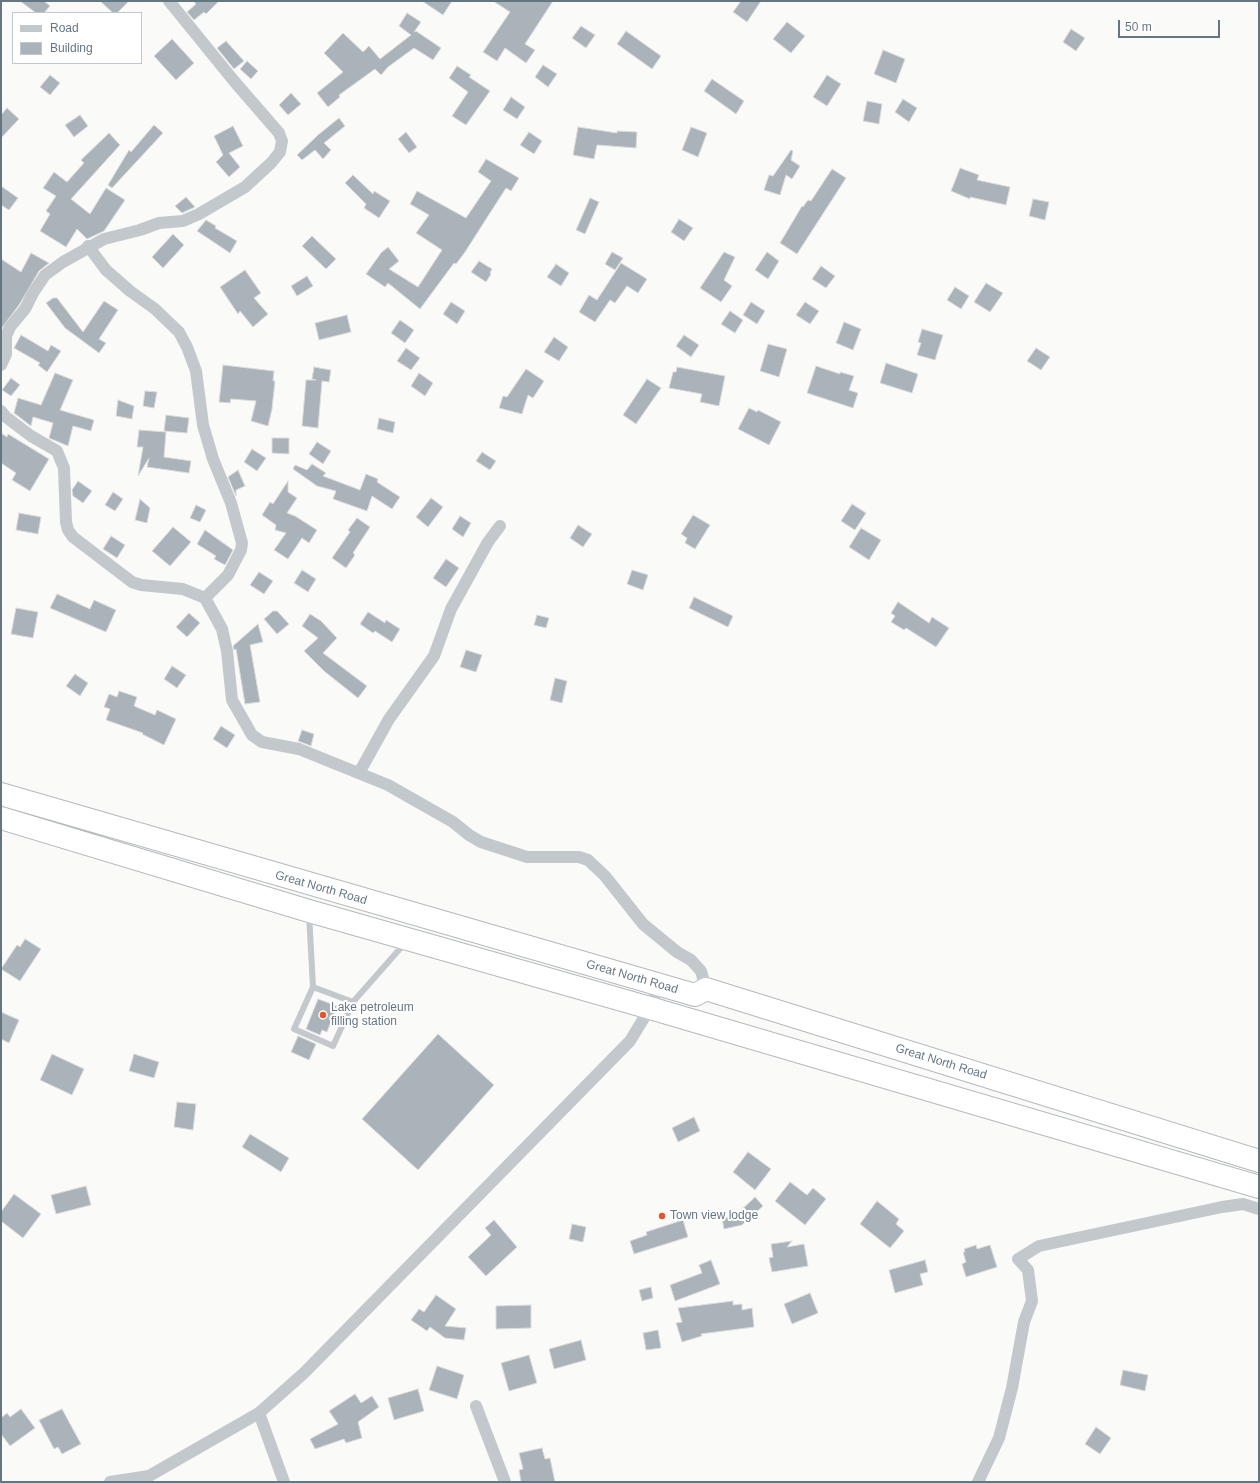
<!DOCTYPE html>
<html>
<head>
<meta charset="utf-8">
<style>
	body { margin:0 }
	#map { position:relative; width:1260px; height:1483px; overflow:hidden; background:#fafaf8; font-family:Helvetica,sans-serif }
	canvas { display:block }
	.frame { position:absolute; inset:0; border:2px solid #657683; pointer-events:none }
	.legend { position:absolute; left:12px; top:12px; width:130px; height:52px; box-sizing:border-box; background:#fff; border:1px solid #c1c8cd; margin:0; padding:5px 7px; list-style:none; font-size:12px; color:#657683 }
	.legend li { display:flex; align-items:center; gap:8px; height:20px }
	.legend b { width:20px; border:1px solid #c1c8cd }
	.scale { position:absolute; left:1118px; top:20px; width:102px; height:18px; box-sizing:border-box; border:2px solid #657683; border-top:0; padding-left:5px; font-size:12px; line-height:14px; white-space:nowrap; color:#657683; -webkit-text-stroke:3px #fff; paint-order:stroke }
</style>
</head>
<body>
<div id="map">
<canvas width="1260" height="1483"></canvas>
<div class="frame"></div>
<ul class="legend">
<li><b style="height:5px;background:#c3c8cc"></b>Road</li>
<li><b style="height:11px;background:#aab3b9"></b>Building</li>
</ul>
<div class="scale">50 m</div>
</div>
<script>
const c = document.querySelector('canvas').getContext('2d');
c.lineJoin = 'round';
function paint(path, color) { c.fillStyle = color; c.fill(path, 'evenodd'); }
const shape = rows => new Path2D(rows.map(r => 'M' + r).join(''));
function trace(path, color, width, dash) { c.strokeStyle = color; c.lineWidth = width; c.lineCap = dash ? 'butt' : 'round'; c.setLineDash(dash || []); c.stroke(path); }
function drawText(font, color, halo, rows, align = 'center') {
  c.font = font + ' Helvetica,sans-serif'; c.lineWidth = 4; c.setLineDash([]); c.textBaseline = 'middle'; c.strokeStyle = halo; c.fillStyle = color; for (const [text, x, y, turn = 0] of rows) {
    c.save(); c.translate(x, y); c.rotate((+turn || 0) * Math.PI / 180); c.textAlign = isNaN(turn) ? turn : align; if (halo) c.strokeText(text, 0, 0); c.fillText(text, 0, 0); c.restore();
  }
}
const building = shape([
	[20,1,44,1,50,6,44,13,36,13,20,1],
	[100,1,129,1,117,13,113,13,100,1],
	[193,1,219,1,206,14,204,12,194,20,187,12,196,4,193,1],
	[422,1,452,1,443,15,422,1],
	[493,1,553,1,525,44,535,50,526,63,505,48,497,61,483,52,510,12,493,1],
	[741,1,761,1,747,22,733,12,741,1],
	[407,13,421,22,414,32,416,31,441,48,433,60,414,48,388,67,381,75,375,69,339,95,340,97,328,107,317,93,343,72,324,53,343,33,363,52,369,46,380,59,411,35,399,26,407,13],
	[787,22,805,36,791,53,773,39,787,22],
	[581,26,595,35,586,48,572,38,581,26],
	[1071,29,1085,38,1076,51,1063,42,1071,29],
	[626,31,661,56,652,69,617,44,626,31],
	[172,39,194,63,176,80,154,56,172,39],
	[226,41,244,61,234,69,217,48,226,41],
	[883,50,905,59,896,83,874,74,883,50],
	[247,61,258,71,251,79,240,69,247,61],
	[543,65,557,74,548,87,535,77,543,65],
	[457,66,471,75,469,77,490,91,466,125,452,116,468,92,449,78,457,66],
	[50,75,60,83,50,95,40,87,50,75],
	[827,75,841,84,827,106,813,97,827,75],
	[712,79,744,101,736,114,704,91,712,79],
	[291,93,301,104,288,115,279,105,291,93],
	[511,97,525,107,517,119,503,110,511,97],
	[903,99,917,108,909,122,895,112,903,99],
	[867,101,882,104,879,124,863,121,867,101],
	[7,108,19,119,1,138,1,115,7,108],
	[80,115,88,126,74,137,65,125,80,115],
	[339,118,345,126,324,143,331,150,323,159,315,150,302,160,297,155,318,135,339,118],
	[154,125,163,133,112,188,108,185,129,150,131,152,154,125],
	[233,126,243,146,229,153,240,167,229,177,216,162,223,155,214,136,233,126],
	[578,127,617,133,617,131,637,132,636,148,597,145,594,159,573,155,578,127],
	[691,127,707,133,698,157,682,150,691,127],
	[406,132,417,147,409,153,398,139,406,132],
	[529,132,542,141,534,154,520,145,529,132],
	[109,133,120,145,71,199,90,214,106,188,125,200,104,231,87,239,77,229,66,247,40,231,50,214,46,211,56,196,43,188,54,172,67,182,84,163,81,160,109,133],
	[791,150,793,151,791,160,800,166,792,179,786,175,780,195,764,190,769,175,773,176,791,150],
	[486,159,519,178,511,191,506,188,465,252,456,264,454,263,420,309,388,283,385,287,366,274,381,253,388,247,399,261,389,269,418,287,442,250,416,233,429,215,410,204,417,191,466,218,491,181,478,172,486,159],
	[960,168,979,175,977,180,1010,187,1006,205,970,197,970,199,951,191,960,168],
	[832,169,846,178,797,254,780,243,802,206,803,207,808,200,811,201,832,169],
	[353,175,373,194,374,191,390,201,379,218,364,208,366,204,345,183,353,175],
	[1,186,18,198,9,210,1,205,1,186],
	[186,197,195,207,182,213,175,206,186,197],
	[590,198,599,202,585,234,576,230,590,198],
	[1033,199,1049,202,1045,220,1029,216,1033,199],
	[679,219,693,228,684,241,671,232,679,219],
	[206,220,216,226,215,228,237,241,230,253,197,231,206,220],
	[173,234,184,245,163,268,152,257,173,234],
	[312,236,336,259,326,269,302,246,312,236],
	[612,252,623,258,615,270,605,264,612,252],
	[724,252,735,257,724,280,732,286,721,302,700,288,724,252],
	[767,252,779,261,768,279,755,270,767,252],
	[31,253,49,263,39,271,19,305,1,329,1,259,21,272,31,253],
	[479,261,492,269,490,273,491,274,486,282,471,272,479,261],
	[621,263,647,279,638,293,627,286,615,303,610,300,595,322,579,312,589,295,597,300,621,263],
	[556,264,569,273,561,286,547,277,556,264],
	[821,266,835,276,826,288,812,279,821,266],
	[245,270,261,293,254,298,268,314,253,327,240,311,238,314,220,287,245,270],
	[307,276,313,286,297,296,291,286,307,276],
	[986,283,1003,293,990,312,974,302,986,283],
	[955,287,969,296,961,309,947,300,955,287],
	[53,298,57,298,83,332,104,301,118,310,99,339,106,343,99,353,65,328,46,303,53,298],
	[451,302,465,311,457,324,443,314,451,302],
	[751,302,765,311,757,324,743,315,751,302],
	[805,302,819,311,810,324,796,315,805,302],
	[730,311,743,320,735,333,721,324,730,311],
	[347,315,351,332,319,340,315,323,347,315],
	[400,320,414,330,405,343,391,333,400,320],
	[844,322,861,329,853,350,836,343,844,322],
	[922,329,943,335,935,360,917,355,921,343,918,342,922,329],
	[21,335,48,351,51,345,61,351,47,372,38,365,40,363,14,348,21,335],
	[684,335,699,345,691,357,676,346,684,335],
	[554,337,568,347,559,361,544,352,554,337],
	[768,344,787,349,779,377,760,371,768,344],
	[406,348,420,358,411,370,397,361,406,348],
	[1036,348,1050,357,1041,370,1027,361,1036,348],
	[886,363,918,374,912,393,880,383,886,363],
	[223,365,274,371,273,381,275,381,272,409,268,426,251,421,256,401,231,399,230,403,219,402,223,365],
	[816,366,840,374,840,372,854,376,849,390,858,393,853,408,807,393,816,366],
	[314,367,331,370,329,382,322,381,318,428,302,426,306,380,316,380,312,379,314,367],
	[677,367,725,376,719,406,700,402,702,394,669,388,673,372,676,372,677,367],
	[526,369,544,381,533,398,528,395,522,414,499,408,503,396,507,397,526,369],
	[55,373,73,380,60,410,94,420,91,431,73,426,68,446,49,438,53,423,33,417,31,426,14,413,18,398,41,405,55,373],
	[419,373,433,383,425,396,411,386,419,373],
	[11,378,20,385,11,396,2,390,11,378],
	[647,379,661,388,636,424,623,415,647,379],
	[145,391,157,392,154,408,143,406,145,391],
	[118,400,134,406,132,419,116,416,118,400],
	[749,408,757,412,758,410,781,422,769,445,738,429,749,408],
	[166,415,189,418,187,433,164,431,166,415],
	[379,418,395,422,393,433,377,429,379,418],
	[139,430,166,432,164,457,191,461,189,473,147,467,149,458,138,476,143,447,137,447,139,430],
	[1,433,7,437,8,434,49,459,30,491,12,480,16,473,1,463,1,433],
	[272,438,289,438,289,454,272,453,272,438],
	[317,442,331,451,323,464,309,454,317,442],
	[252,449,266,458,257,471,244,462,252,449],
	[482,452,496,461,490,470,476,461,482,452],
	[312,464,326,473,323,476,360,490,366,474,378,479,377,482,400,497,392,509,372,496,367,511,333,499,336,491,317,486,293,469,295,465,307,470,312,464],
	[238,470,245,486,236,490,236,496,228,477,238,470],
	[78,481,92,491,83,503,73,496,72,490,78,481],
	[288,481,288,492,297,498,287,513,295,516,317,530,309,543,302,538,288,559,274,550,286,533,275,530,276,525,262,515,270,502,273,504,288,481],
	[113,492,123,499,115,511,105,505,113,492],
	[431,498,443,507,428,527,416,517,431,498],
	[140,499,150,508,147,523,135,520,140,499],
	[852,504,866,513,855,530,841,521,852,504],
	[196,505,206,510,200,522,190,518,196,505],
	[19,513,41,517,38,534,16,530,19,513],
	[693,515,710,525,695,549,685,543,687,538,681,534,693,515],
	[460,516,471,523,463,537,452,529,460,516],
	[357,518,370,527,353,553,355,555,346,568,332,558,350,532,348,530,357,518],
	[578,525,592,534,583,547,570,538,578,525],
	[173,527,191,542,170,566,152,551,173,527],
	[861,528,881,540,869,560,849,547,861,528],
	[205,530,233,550,225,565,214,559,216,556,197,544,205,530],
	[111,536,125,545,117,558,103,549,111,536],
	[446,559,459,568,446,587,433,578,446,559],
	[302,570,316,579,308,592,294,583,302,570],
	[632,570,648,575,643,590,627,584,632,570],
	[259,572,273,581,264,594,250,585,259,572],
	[57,594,90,609,94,600,116,610,106,632,50,608,57,594],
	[694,597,733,616,728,627,689,608,694,597],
	[898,602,929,623,932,617,949,628,936,647,906,628,904,630,891,622,895,616,891,613,898,602],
	[16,608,38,612,33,638,11,634,16,608],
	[273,611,277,611,289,624,277,634,264,619,273,611],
	[368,612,385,623,386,620,400,629,392,642,375,631,373,633,360,624,368,612],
	[189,613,200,623,187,637,176,627,189,613],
	[310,614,321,621,337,638,323,653,367,686,358,698,324,671,304,651,318,638,302,626,310,614],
	[537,615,549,618,546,628,534,625,537,615],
	[258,624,263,642,250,645,260,702,245,704,236,649,234,650,233,646,258,624],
	[466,650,482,655,476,672,460,667,466,650],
	[172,666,186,675,177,688,164,679,172,666],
	[75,674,88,683,80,696,66,686,75,674],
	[555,678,567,681,562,703,550,700,555,678],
	[119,691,137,697,134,706,155,715,157,710,176,719,164,745,142,734,143,733,106,720,110,709,104,707,109,694,117,697,119,691],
	[221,726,235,735,227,748,213,739,221,726],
	[302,730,314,734,311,746,298,741,302,730],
	[25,939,41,949,20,981,1,969,17,945,20,947,25,939],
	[318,999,337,1006,327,1032,322,1030,320,1035,306,1029,318,999],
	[1,1012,19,1020,9,1043,1,1039,1,1012],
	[438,1034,494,1085,418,1170,362,1119,438,1034],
	[298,1036,316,1044,309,1060,291,1052,298,1036],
	[52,1054,84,1069,72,1095,40,1080,52,1054],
	[134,1054,159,1062,154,1078,129,1071,134,1054],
	[177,1102,196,1104,193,1130,174,1127,177,1102],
	[694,1117,700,1131,678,1142,672,1128,694,1117],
	[250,1134,289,1158,281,1172,242,1147,250,1134],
	[748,1152,771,1169,755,1190,733,1172,748,1152],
	[790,1182,807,1195,813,1188,826,1199,805,1225,775,1201,790,1182],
	[86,1186,91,1205,56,1214,51,1195,86,1186],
	[14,1194,41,1214,23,1238,1,1221,1,1212,14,1194],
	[755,1197,763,1206,742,1225,724,1229,722,1218,735,1216,755,1197],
	[877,1201,899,1219,896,1224,904,1231,890,1248,860,1224,877,1201],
	[494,1220,517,1247,486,1276,468,1257,491,1235,485,1228,494,1220],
	[683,1220,688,1237,634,1254,630,1241,647,1235,646,1232,683,1220],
	[572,1224,586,1227,583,1242,569,1239,572,1224],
	[792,1241,787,1247,804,1244,808,1266,772,1272,769,1258,773,1257,771,1244,792,1241],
	[976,1245,977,1249,990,1245,997,1267,966,1277,962,1264,966,1262,963,1252,965,1252,964,1249,976,1245],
	[711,1260,720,1284,675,1301,670,1285,702,1273,699,1265,711,1260],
	[925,1260,928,1272,920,1274,923,1285,895,1293,889,1270,925,1260],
	[651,1287,653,1298,642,1301,639,1290,651,1287],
	[810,1293,818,1313,792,1324,784,1304,810,1293],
	[436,1295,456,1309,445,1326,466,1328,464,1340,445,1338,430,1327,427,1331,411,1320,419,1309,424,1312,436,1295],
	[733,1301,733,1305,742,1304,742,1310,752,1308,754,1327,701,1334,702,1336,682,1342,676,1323,682,1322,678,1308,733,1301],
	[531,1305,531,1328,496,1329,496,1306,531,1305],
	[658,1330,661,1348,646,1350,643,1333,658,1330],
	[581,1340,586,1360,554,1369,549,1349,581,1340],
	[529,1355,537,1383,509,1391,501,1363,529,1355],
	[437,1366,464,1375,457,1399,429,1390,437,1366],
	[1123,1370,1148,1375,1145,1391,1120,1385,1123,1370],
	[418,1389,424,1411,394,1420,388,1398,418,1389],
	[355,1394,361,1403,372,1396,379,1407,358,1422,362,1438,346,1443,344,1439,315,1449,310,1439,338,1424,329,1411,355,1394],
	[21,1409,35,1428,10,1446,1,1434,1,1418,7,1413,10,1417,21,1409],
	[62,1409,81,1444,62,1454,58,1447,54,1449,39,1420,62,1409],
	[1096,1427,1111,1438,1100,1454,1085,1444,1096,1427],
	[542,1448,545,1459,550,1458,555,1482,521,1482,519,1470,523,1469,519,1453,542,1448]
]);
paint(building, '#aab3b9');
trace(building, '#dcdcda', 1);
const highway = shape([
	[1,794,695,995,706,989,1259,1161],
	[1,818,309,911,650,1008,1259,1187]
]);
trace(highway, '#b4b9bd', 24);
trace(shape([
	[309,914,313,987,353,1002,405,943],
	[313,987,294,1029,333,1046,353,1002]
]), '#c3c8cc', 6);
trace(shape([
	[88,246,106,270,130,291,155,309,179,332,187,347,196,371,203,425,213,459,231,503,242,543,241,550,228,575,205,598],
	[1,365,6,354,6,336,10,327,25,309,33,293,45,275,63,262,104,239,140,230,159,223,183,221,199,214,245,187,271,163,280,152,282,141,279,133,234,81,169,1],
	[1,411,6,417,31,436,57,451,64,468,66,522,68,530,73,537,132,582,141,585,183,589,205,598,222,629,227,651,232,700,252,735,262,742,299,749,388,785,453,822,469,835,481,842,527,857,579,857,588,860,605,876,643,924,677,952,691,960,701,971,706,989],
	[359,773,389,719,434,656,451,609,488,542,500,526],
	[476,1406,505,1482],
	[259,1413,284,1482],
	[110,1482,149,1476,259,1413,304,1373,630,1041,650,1008,659,985],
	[978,1482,999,1438,1012,1388,1024,1322,1032,1301,1028,1270,1018,1259,1039,1246,1222,1207,1243,1204,1259,1209]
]), '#c3c8cc', 12);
trace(highway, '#fff', 22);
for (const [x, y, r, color] of [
	[323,1015,4,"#e4572e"],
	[662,1216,4,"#e4572e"]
]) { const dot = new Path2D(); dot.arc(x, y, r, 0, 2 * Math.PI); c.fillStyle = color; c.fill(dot); trace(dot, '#fff', 1.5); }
drawText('12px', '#657683', '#fff', [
	["Great North Road",321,888,16],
	["Great North Road",632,977,16],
	["Great North Road",941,1062,17]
]);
drawText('12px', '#657683', '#fff', [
	["Lake petroleum",331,1008],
	["filling station",331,1022],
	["Town view lodge",670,1216]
], 'left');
</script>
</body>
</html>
